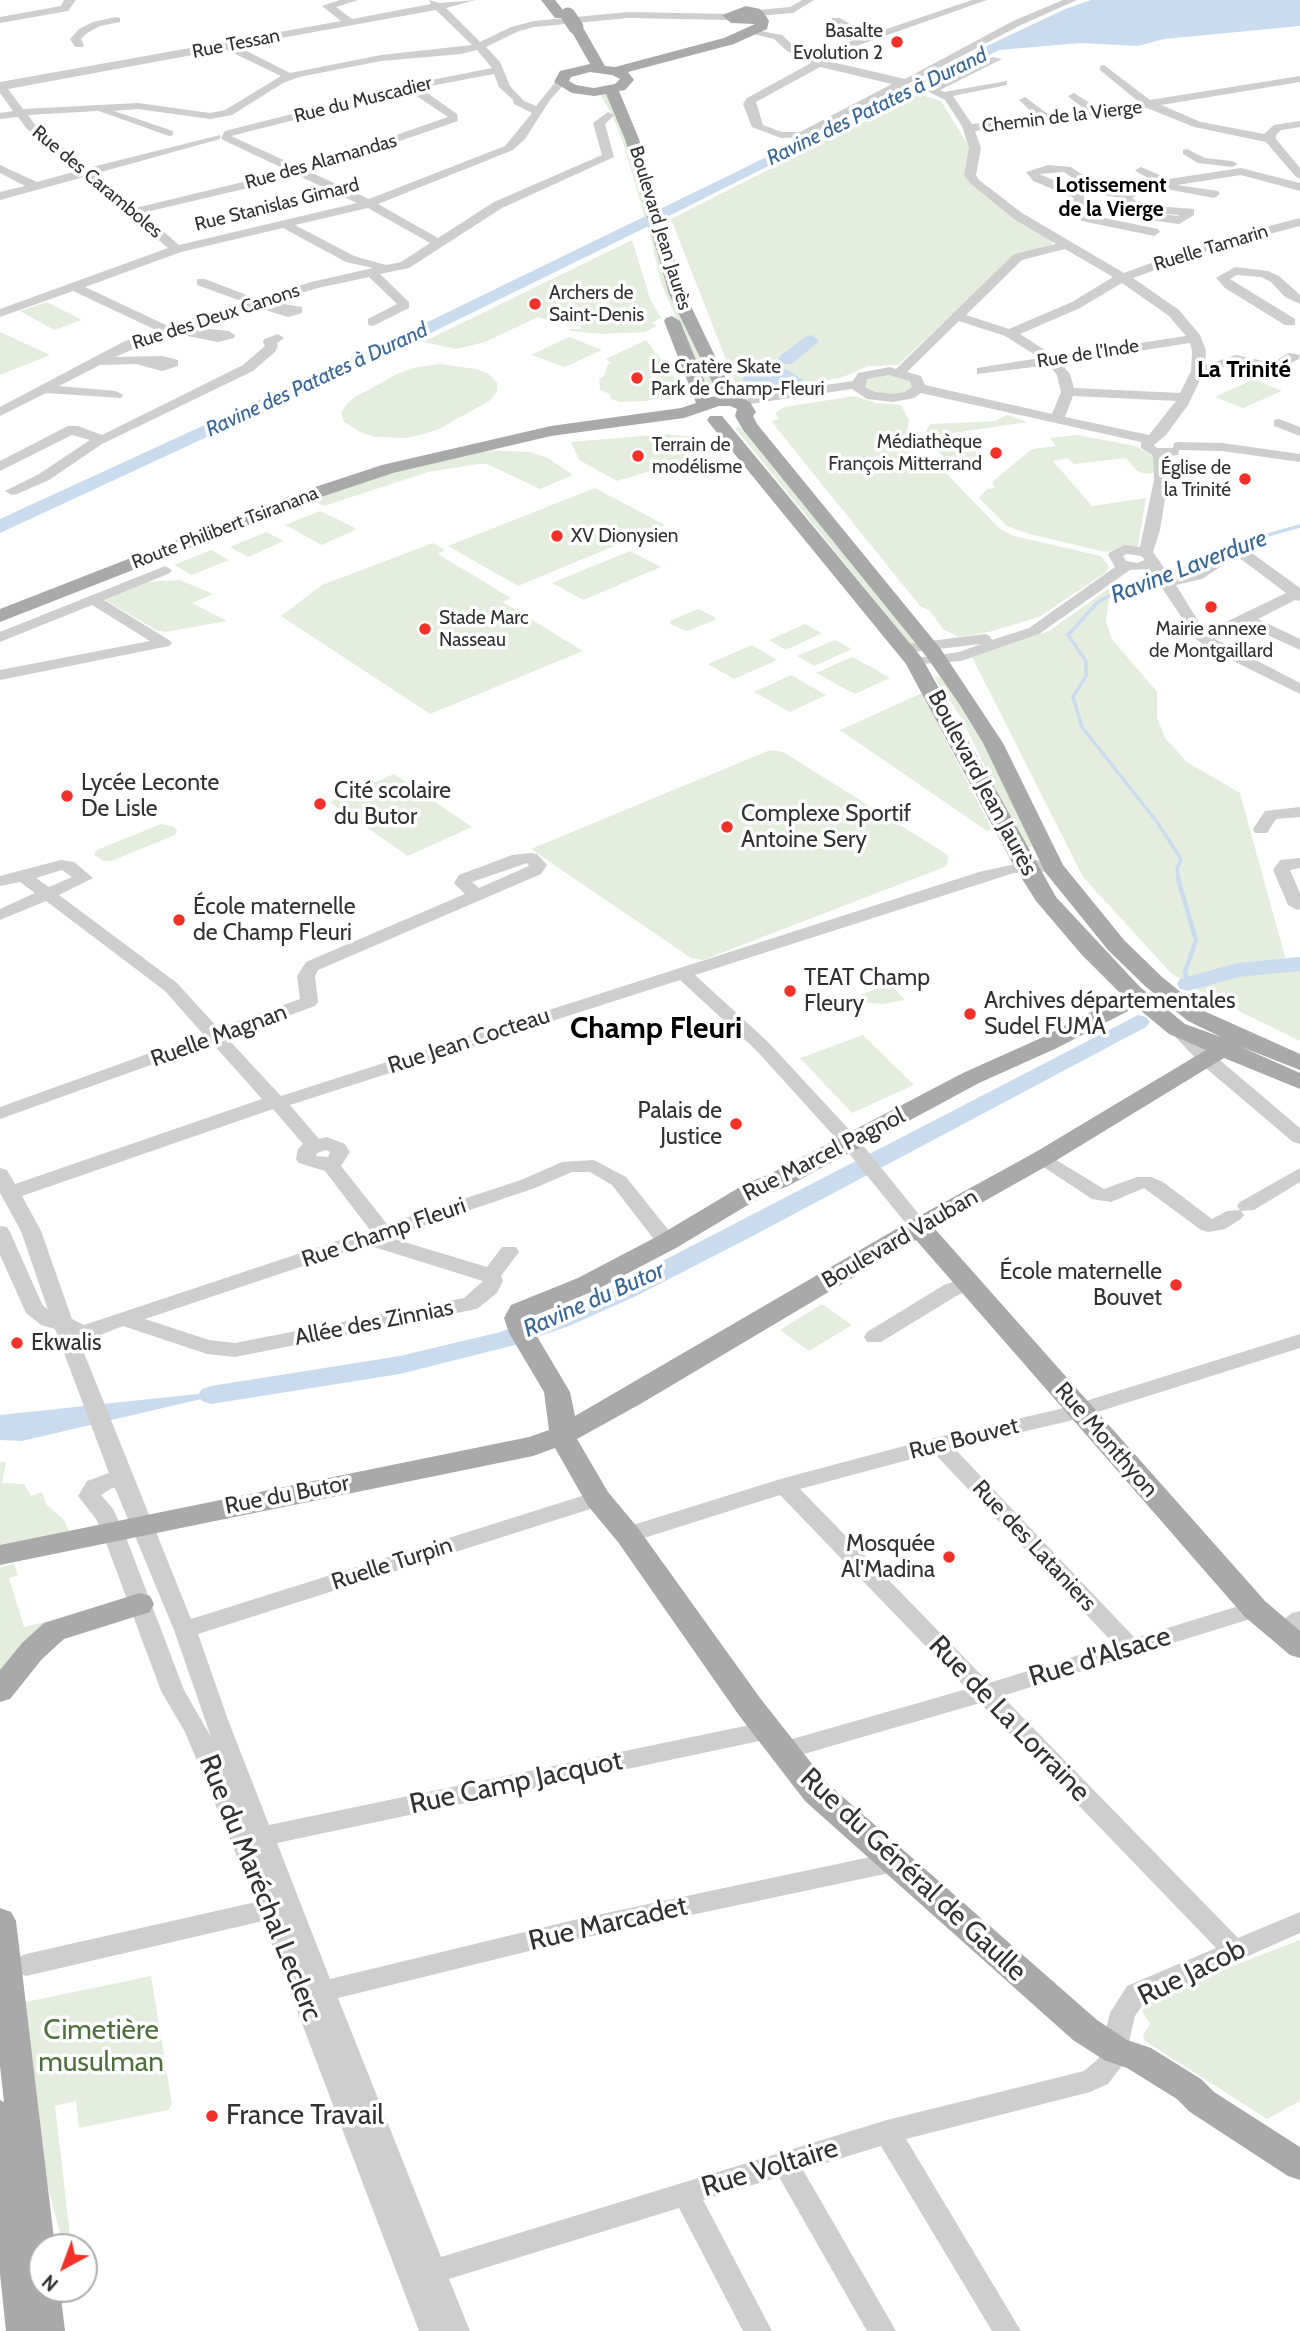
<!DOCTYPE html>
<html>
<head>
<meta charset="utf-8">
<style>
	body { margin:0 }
	#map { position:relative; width:1300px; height:2331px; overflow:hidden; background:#fff; font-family:Cabin,sans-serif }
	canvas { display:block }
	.north { position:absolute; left:28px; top:2233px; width:70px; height:70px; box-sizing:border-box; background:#fff; border:2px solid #adadad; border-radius:50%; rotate:221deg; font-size:19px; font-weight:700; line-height:28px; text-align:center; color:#313131 }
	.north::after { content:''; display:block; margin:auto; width:24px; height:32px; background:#f23129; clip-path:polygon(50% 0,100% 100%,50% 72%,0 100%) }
</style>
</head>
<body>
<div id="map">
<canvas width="1300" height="2331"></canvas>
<div class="north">N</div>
</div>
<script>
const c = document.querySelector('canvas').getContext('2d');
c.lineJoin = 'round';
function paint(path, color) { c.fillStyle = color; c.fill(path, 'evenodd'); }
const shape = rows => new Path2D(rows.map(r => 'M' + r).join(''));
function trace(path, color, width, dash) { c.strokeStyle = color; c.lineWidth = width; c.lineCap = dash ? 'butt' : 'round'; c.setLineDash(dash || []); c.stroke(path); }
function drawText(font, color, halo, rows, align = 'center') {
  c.font = font + ' Cabin,sans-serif'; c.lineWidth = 7; c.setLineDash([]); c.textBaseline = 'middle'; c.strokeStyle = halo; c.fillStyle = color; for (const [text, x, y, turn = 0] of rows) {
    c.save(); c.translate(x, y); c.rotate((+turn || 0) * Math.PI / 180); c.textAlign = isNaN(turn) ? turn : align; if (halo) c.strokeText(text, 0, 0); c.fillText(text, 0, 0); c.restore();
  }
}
paint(shape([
	[605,93,617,113,716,389,707,390,661,283,651,239,623,142,611,113,600,94],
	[918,94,941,101,972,151,965,165,966,177,1052,241,1053,247,1016,255,898,365,868,366,841,378,739,393,671,219],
	[632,240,651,301,661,318,652,323,657,326,645,332,602,334,570,331,570,329,581,329,581,322,554,322,538,317,485,342,456,349,423,342],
	[47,302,82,320,54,330,20,311],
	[0,332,50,355,0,375],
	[569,337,602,350,565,367,531,355],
	[646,340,673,375,678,383,678,389,667,397,646,401,620,402,611,399,610,394,600,390,599,379,604,376,608,364,611,363,606,359],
	[440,364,476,369,489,374,497,383,497,391,489,401,439,429,424,434,406,438,375,437,362,433,344,422,341,413,346,405,355,397,399,373,417,367],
	[890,373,908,378,914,387,904,394,883,395,866,389,863,385,866,379],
	[1254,379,1282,391,1243,408,1215,397],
	[854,396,876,403,901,405,909,420,906,439,910,450,944,471,1000,529,1014,536,1101,556,1109,567,1105,573,1039,617,989,632,959,637,943,629,930,611,920,606,771,421,779,419,775,413,784,407],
	[1007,415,1027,422,947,434,951,439,955,439,982,454,956,464,944,458,927,438,926,431,930,424,995,421],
	[740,427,917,644,911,645,735,428],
	[664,434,689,436,700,441,710,453,617,481,579,460,571,442],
	[1077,435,1136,446,1157,459,1153,473,1146,474,1137,471,1126,458,1074,464,1068,458,1053,461,1092,506,1146,498,1138,546,1120,548,1106,552,1029,534,1007,526,979,498,987,489,995,488,992,482,1032,449,1056,446,1050,438],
	[487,450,530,452,548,458,573,475,540,489,487,464,479,464,428,472,324,506,311,500,382,475],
	[595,488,665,525,518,586,448,546],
	[320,511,339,520,357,529,322,545,285,525],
	[266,532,284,541,248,557,230,547],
	[433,543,445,550,438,554,511,598,503,602,583,651,430,714,281,616,322,585],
	[211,550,229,560,192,575,174,565],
	[630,551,661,567,583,600,552,583],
	[180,580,213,594,192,603,227,621,165,632,156,630,102,598,142,582],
	[1111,587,1106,621,1112,639,1157,692,1157,717,1165,738,1187,762,1240,793,1287,964,1300,964,1300,1041,1204,994,1171,973,1083,877,971,655,1049,631],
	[698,609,715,617,715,620,687,631,670,624,670,621],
	[805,624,822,633,786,650,769,640],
	[835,640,852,649,814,666,797,656],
	[752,645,777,660,734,679,708,664],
	[852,657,871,667,890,678,855,694,816,673],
	[791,675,826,695,790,712,754,692],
	[946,676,970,718,1035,846,1024,848,962,719,934,677],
	[922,693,992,830,987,831,840,730],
	[770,750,783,752,948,855,947,866,703,960,691,958,531,849],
	[394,774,472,827,408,856,330,802],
	[161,824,174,827,177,831,175,835,111,861,103,861,94,855,97,850],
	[890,984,905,1000,883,1004,869,1003,858,998,862,994],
	[863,1035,914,1085,852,1113,800,1058],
	[822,1304,852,1325,809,1351,780,1330],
	[0,1462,6,1462,2,1483,24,1484,31,1496,42,1492,46,1504,64,1520,70,1533,0,1547],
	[14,1564,18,1575,9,1578,24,1627,106,1607,0,1685,0,1571,1,1567],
	[1300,1940,1300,2101,1267,2119,1145,2041,1143,2035,1150,2024,1142,2011,1147,2004,1186,1984],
	[151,1976,172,2104,168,2110,79,2128,76,2101,55,2106,71,2244,63,2245,33,2128,21,2003]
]), '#e5eede');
paint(shape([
	[1091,0,1300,0,1300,26,1164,39,1138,46,1081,43,999,50,663,219,429,334,0,533,0,519,407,332,736,172,989,45,1065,9],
	[758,361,788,370,803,380,798,385,783,384,775,389,748,386,742,378,752,372,747,364],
	[244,1389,22,1441,0,1440,0,1415]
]), '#c9dcef');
trace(shape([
	[1179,880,1177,869,1181,859,1157,822,1082,727,1073,697,1086,676,1086,661,1068,635,1098,602,1129,585,1169,575,1250,540,1300,526]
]), '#c9dcef', 3.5);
trace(shape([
	[1178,879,1196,940,1185,972,1188,984]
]), '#c9dcef', 4.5);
paint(shape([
	[811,335,819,340,817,343,792,364,780,364,778,360,780,356,805,337,811,335],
	[1300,957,1300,971,1239,977,1188,991,1180,989,1177,984,1180,979,1237,963,1300,957],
	[1138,1015,1146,1017,1150,1022,1146,1027,747,1239,634,1297,569,1326,515,1345,400,1374,211,1404,202,1401,198,1395,202,1389,211,1386,400,1356,500,1332,551,1314,616,1285,1138,1015]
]), '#c9dcef');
paint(shape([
	[64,0,76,0,68,11,0,23,0,17,61,6,64,0],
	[340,0,358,0,336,7,352,19,431,4,429,0,440,3,476,0,446,8,480,42,511,27,534,21,628,12,730,14,735,17,730,20,628,18,534,27,519,31,486,47,500,62,510,86,524,101,536,106,557,80,566,82,550,100,525,139,513,150,378,204,438,238,494,202,602,155,593,123,608,112,614,115,605,124,614,157,502,208,409,268,380,274,409,302,409,308,373,326,368,325,368,319,397,304,369,277,318,288,272,302,302,307,302,313,288,317,256,307,189,327,229,331,235,335,234,338,218,342,172,333,115,357,162,356,178,360,178,366,162,371,136,364,100,365,59,386,116,391,123,395,121,398,46,393,0,416,0,407,123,342,156,330,73,291,0,317,0,309,168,248,84,177,0,200,0,192,25,186,0,173,0,165,37,182,77,171,27,129,18,117,0,119,0,113,13,111,0,93,0,82,341,21,322,6,340,0],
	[436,10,472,45,381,55,290,73,237,46,436,10],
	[225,49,281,76,225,110,210,113,138,103,23,109,8,89,225,49],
	[477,50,492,68,411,84,225,131,221,138,223,140,289,171,135,208,94,174,220,139,220,135,88,168,35,125,28,115,99,111,169,136,173,135,173,131,114,111,138,109,210,119,232,115,283,83,299,77,381,61,461,54,477,50],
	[494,74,499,87,513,100,514,104,532,113,505,146,369,199,310,172,458,121,457,114,420,88,494,74],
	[409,91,448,117,301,168,231,136,409,91],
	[299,176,357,203,179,245,142,213,299,176],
	[368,208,430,243,401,262,386,265,354,256,295,225,368,208],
	[283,228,346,262,373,268,311,282,257,299,205,279,197,279,197,285,244,302,168,326,85,287,181,252,283,228],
	[802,0,814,0,793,13,758,16,753,13,758,10,790,7,802,0],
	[972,0,987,0,819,59,905,79,1013,21,1063,0,1077,0,1021,25,806,137,781,138,752,127,743,104,747,98,811,63,787,51,774,39,750,33,750,29,782,35,795,47,811,55,860,38,832,22,832,18,840,18,869,35,972,0],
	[820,67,892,84,800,132,782,132,763,125,756,102,820,67],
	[116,17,120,18,120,22,100,26,87,33,81,39,84,45,83,47,75,47,70,39,79,29,93,22,116,17],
	[993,57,1002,59,940,90,944,92,1007,81,1007,85,953,96,972,124,1037,117,1019,100,1025,97,1049,115,1087,111,1070,98,1068,96,1074,93,1099,109,1139,102,1100,70,1100,66,1104,65,1150,100,1300,76,1300,82,1161,105,1201,122,1264,134,1274,125,1300,121,1300,127,1281,130,1276,135,1276,139,1300,168,1300,179,1296,177,1266,142,1194,127,1147,108,975,131,981,148,976,175,979,180,1022,213,1124,273,1208,242,1300,218,1300,226,1216,248,1133,278,1179,310,1200,335,1206,351,1205,365,1236,355,1272,363,1289,353,1300,355,1299,359,1274,371,1237,363,1203,374,1188,405,1166,435,1154,445,1157,448,1173,448,1174,443,1179,442,1222,443,1300,454,1300,462,1222,451,1179,450,1178,455,1167,456,1168,480,1160,530,1153,552,1171,578,1192,573,1235,547,1249,551,1300,588,1300,601,1295,600,1258,619,1300,639,1300,650,1246,625,1215,639,1300,683,1300,694,1211,650,1197,640,1149,569,1130,570,1039,634,961,661,910,665,907,662,910,659,959,652,981,644,905,653,900,651,897,648,900,645,985,634,990,636,992,640,1029,628,1115,567,1108,555,1110,552,1125,545,1140,547,1154,480,1153,456,1141,448,1141,442,921,393,914,398,893,402,867,399,852,389,736,406,729,402,736,398,853,381,858,373,890,367,896,369,1014,254,1056,244,1014,219,971,184,964,175,969,148,962,126,945,100,925,90,993,57],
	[1065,249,1113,277,1072,302,1009,329,966,315,1022,260,1065,249],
	[1122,283,1169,316,1186,336,1054,356,1020,334,1080,308,1122,283],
	[959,321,1005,336,1040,358,977,368,977,374,1049,365,1057,375,1061,392,1052,414,925,385,921,376,907,372,959,321],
	[1190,343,1192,351,1191,371,1180,393,1074,388,1070,374,1061,363,1190,343],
	[889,375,910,381,912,387,905,392,893,394,875,392,865,387,867,379,889,375],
	[1073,396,1176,401,1149,435,1065,417,1073,396],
	[1127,554,1141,556,1145,560,1137,563,1126,561,1123,556,1127,554],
	[1237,556,1286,593,1205,632,1176,585,1202,579,1237,556],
	[1187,149,1205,158,1232,161,1238,164,1232,167,1198,163,1183,154,1183,150,1187,149],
	[1048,165,1071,167,1101,187,1124,192,1139,185,1155,182,1137,172,1135,170,1141,167,1169,179,1241,168,1300,183,1300,191,1241,175,1177,185,1218,191,1220,194,1214,198,1161,188,1146,190,1132,198,1141,205,1194,209,1194,215,1179,224,1127,217,1127,211,1136,211,1122,204,1120,198,1093,193,1064,172,1039,174,1084,193,1084,209,1090,215,1158,229,1160,232,1154,236,1082,221,1072,210,1074,198,1033,181,1026,172,1048,165],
	[1144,212,1179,215,1177,216,1144,212],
	[1235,267,1268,271,1279,276,1300,295,1300,304,1285,297,1271,282,1261,277,1237,275,1230,279,1295,319,1295,325,1285,325,1225,288,1216,278,1235,267],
	[278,334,284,338,277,343,278,346,275,352,253,371,102,444,49,480,17,494,12,495,5,491,39,474,90,440,72,435,0,471,0,461,68,426,78,426,102,435,243,365,265,346,263,342,264,339,278,334],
	[1279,419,1300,427,1300,436,1274,426,1274,420,1279,419],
	[165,566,172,570,170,573,104,600,169,640,172,643,169,646,0,680,0,670,150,641,92,605,0,642,0,632,165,566],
	[1300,807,1300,817,1276,819,1267,833,1255,833,1253,829,1265,811,1300,807],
	[531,853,537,854,547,865,541,874,318,970,315,976,318,1002,315,1006,227,1038,281,1096,979,872,1034,860,1059,863,1061,867,1059,871,1014,873,695,975,768,1042,857,1138,926,1223,929,1227,926,1231,912,1231,843,1146,756,1050,680,980,290,1105,319,1139,327,1137,345,1144,350,1152,341,1166,387,1224,521,1180,562,1162,594,1160,626,1177,674,1237,677,1242,674,1247,660,1247,612,1185,590,1172,572,1172,535,1188,393,1236,391,1238,487,1267,502,1247,516,1247,519,1252,501,1276,503,1281,497,1293,477,1309,235,1357,207,1354,123,1326,80,1343,191,1619,598,1491,606,1494,609,1499,606,1504,198,1634,228,1720,269,1825,769,1721,777,1724,781,1730,777,1736,769,1739,277,1843,330,1979,578,1919,894,1852,903,1855,906,1862,903,1869,894,1872,578,1939,338,1998,441,2257,887,2120,1084,2071,1099,2058,1110,2013,1127,1986,1216,1948,980,1703,783,1760,775,1758,771,1751,775,1744,967,1689,780,1495,628,1543,620,1541,617,1535,620,1529,784,1478,938,1437,1060,1409,1300,1334,1300,1348,1069,1421,954,1448,1135,1638,1255,1601,1263,1603,1266,1609,1263,1615,1002,1696,1238,1938,1300,1912,1300,1933,1145,2002,1135,2016,1124,2063,1108,2084,1090,2092,906,2139,1021,2331,992,2331,881,2146,803,2170,896,2331,867,2331,779,2177,703,2200,772,2331,743,2331,679,2208,449,2279,470,2331,419,2331,263,1921,26,1976,17,1972,13,1965,17,1958,26,1954,256,1902,185,1732,161,1691,102,1532,96,1519,78,1496,87,1481,109,1473,55,1329,41,1325,26,1313,0,1255,0,1226,7,1227,10,1232,42,1304,48,1310,21,1231,0,1193,0,1168,7,1170,15,1184,262,1099,212,1043,0,1119,0,1107,203,1034,165,991,46,901,0,920,0,909,35,893,20,882,0,886,0,876,61,860,74,862,93,878,59,895,177,983,218,1028,300,999,297,976,306,962,465,894,454,883,459,875,512,855,531,853],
	[527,863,529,866,479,888,472,882,527,863],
	[62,870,72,877,49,887,36,878,62,870],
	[273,1109,303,1144,298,1149,296,1159,299,1163,325,1171,370,1230,84,1325,72,1319,41,1231,22,1196,273,1109],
	[326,1150,330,1152,328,1157,316,1156,317,1153,326,1150],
	[372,1243,374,1247,483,1281,464,1298,235,1343,209,1340,145,1319,372,1243],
	[934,1453,1114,1644,989,1683,800,1489,934,1453],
	[112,1488,115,1488,174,1630,211,1737,184,1690,124,1532,113,1509,101,1495,112,1488],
	[1300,858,1300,868,1290,870,1300,893,1300,909,1297,910,1288,905,1273,870,1280,860,1300,858],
	[1177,1024,1183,1025,1215,1056,1300,1128,1300,1144,1293,1142,1201,1064,1168,1029,1177,1024],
	[1043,1152,1104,1189,1137,1177,1151,1177,1163,1182,1212,1219,1227,1211,1240,1210,1237,1206,1240,1202,1300,1168,1300,1182,1254,1210,1241,1211,1244,1215,1241,1219,1225,1229,1208,1232,1201,1230,1144,1188,1111,1202,1092,1199,1036,1162,1033,1158,1036,1154,1043,1152],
	[970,1276,977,1278,980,1283,977,1288,958,1295,881,1342,867,1342,864,1337,867,1332,944,1285,970,1276],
	[1300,1611,1300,1631,1283,1641,1275,1638,1272,1632,1275,1626,1292,1613,1300,1611]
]), '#cecece');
paint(shape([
	[541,0,555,0,567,15,565,18,555,18,541,0],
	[746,6,760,9,764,13,769,21,767,29,734,44,628,72,634,80,625,90,619,91,639,139,685,294,730,387,738,397,750,402,756,412,753,416,757,424,940,648,1003,743,1063,865,1124,940,1162,977,1204,1011,1300,1054,1300,1070,1239,1046,1300,1073,1300,1089,1224,1058,1052,1163,935,1229,1265,1601,1300,1631,1300,1658,1290,1655,1245,1617,916,1240,642,1403,577,1439,608,1492,638,1528,760,1698,827,1783,1097,2020,1127,2040,1151,2048,1201,2079,1214,2092,1300,2147,1300,2180,1288,2176,1190,2112,1177,2099,1127,2068,1104,2060,1073,2040,805,1801,738,1714,618,1542,588,1506,555,1448,533,1456,0,1565,0,1545,529,1437,549,1430,544,1392,509,1333,504,1318,511,1305,578,1278,658,1236,745,1184,770,1174,963,1073,1041,1038,1114,1000,1120,993,1082,955,1036,901,1014,866,906,664,710,424,707,420,710,416,722,416,922,658,1056,897,1140,987,1185,1024,1221,1037,1188,1021,1146,987,1108,950,1045,872,983,743,960,705,926,656,743,430,735,416,737,409,730,406,719,406,684,418,551,436,393,473,312,500,0,622,0,609,300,492,382,465,551,426,681,408,696,403,664,321,666,318,672,316,680,321,711,397,719,396,669,294,625,139,606,94,594,96,572,93,554,82,560,71,590,64,569,27,571,24,581,24,605,66,615,67,724,38,755,24,731,23,722,15,746,6],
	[590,72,612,75,620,79,615,84,594,88,576,85,569,81,571,77,590,72],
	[1134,1005,1169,1034,1206,1050,1034,1153,910,1221,575,1416,570,1392,535,1333,531,1317,596,1290,676,1248,763,1196,788,1186,979,1083,1057,1048,1130,1010,1134,1005],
	[140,1593,150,1596,154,1604,150,1612,64,1639,42,1659,10,1699,0,1702,0,1670,22,1643,44,1623,140,1593],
	[0,1908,11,1912,16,1921,55,2247,42,2247,42,2289,60,2289,65,2331,6,2331,0,2274,0,2100,4,2102,0,2066,0,1908]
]), '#a9a9a9');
trace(shape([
	[568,15,576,27]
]), '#a9a9a9', 15);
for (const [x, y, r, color] of [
	[897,42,7,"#f23129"],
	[535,304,7,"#f23129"],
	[637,378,7,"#f23129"],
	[996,453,7,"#f23129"],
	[638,456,7,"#f23129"],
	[1245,479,7,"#f23129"],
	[557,536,7,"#f23129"],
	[1211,607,7,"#f23129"],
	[425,629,7,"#f23129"],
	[67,796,7,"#f23129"],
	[320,804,7,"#f23129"],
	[727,827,7,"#f23129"],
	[179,920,7,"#f23129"],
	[790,991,7,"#f23129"],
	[970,1014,7,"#f23129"],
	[736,1124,7,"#f23129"],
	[1176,1285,7,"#f23129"],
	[17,1343,7,"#f23129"],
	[949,1557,7,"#f23129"],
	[212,2116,7,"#f23129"]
]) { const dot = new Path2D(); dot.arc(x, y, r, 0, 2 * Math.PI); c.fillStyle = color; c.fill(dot); trace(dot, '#fff', 2.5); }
drawText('19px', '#313131', '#fff', [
	["Basalte",883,31,"right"],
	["Evolution 2",883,53,"right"],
	["Archers de",549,293],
	["Saint-Denis",549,315],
	["Le Cratère Skate",651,367],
	["Park de Champ-Fleuri",651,389],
	["Médiathèque",982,442,"right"],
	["François Mitterrand",982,464,"right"],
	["Terrain de",652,445],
	["modélisme",652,467],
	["Église de",1231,468,"right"],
	["la Trinité",1231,490,"right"],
	["XV Dionysien",571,536],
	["Stade Marc",439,618],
	["Nasseau",439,640],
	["Mairie annexe",1211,629,"center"],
	["de Montgaillard",1211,651,"center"]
], 'left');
drawText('19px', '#313131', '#fff', [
	["Rue Tessan",236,44,-11],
	["Rue du Muscadier",363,100,-14],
	["Chemin de la Vierge",1062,117,-7],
	["Rue des Alamandas",321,162,-16],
	["Rue des Caramboles",97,182,40],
	["Rue Stanislas Gimard",277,205,-14],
	["Boulevard Jean Jaurès",660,228,73],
	["Ruelle Tamarin",1211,248,-17],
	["Rue des Deux Canons",216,317,-18],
	["Rue de l'Inde",1088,354,-9],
	["Route Philibert Tsiranana",225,528,-21]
]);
drawText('italic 21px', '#38689a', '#fff', [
	["Ravine des Patates à Durand",877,107,-26],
	["Ravine des Patates à Durand",317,380,-25]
]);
drawText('bold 21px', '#000', '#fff', [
	["Lotissement",1111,186],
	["de la Vierge",1111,210]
]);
drawText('23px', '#313131', '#fff', [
	["Lycée Leconte",81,783],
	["De Lisle",81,809],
	["Cité scolaire",334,791],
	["du Butor",334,817],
	["Complexe Sportif",741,814],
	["Antoine Sery",741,840],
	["École maternelle",193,907],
	["de Champ Fleuri",193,933],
	["TEAT Champ",804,978],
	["Fleury",804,1004],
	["Archives départementales",984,1001],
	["Sudel FUMA",984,1027],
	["Palais de",722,1111,"right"],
	["Justice",722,1137,"right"],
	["École maternelle",1162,1272,"right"],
	["Bouvet",1162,1298,"right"],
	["Ekwalis",31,1343],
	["Mosquée",935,1544,"right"],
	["Al'Madina",935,1570,"right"]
], 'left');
drawText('23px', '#313131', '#fff', [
	["Boulevard Jean Jaurès",982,783,62],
	["Ruelle Magnan",219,1036,-20],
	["Rue Jean Cocteau",469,1041,-18],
	["Rue Marcel Pagnol",824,1155,-27],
	["Rue Champ Fleuri",384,1233,-19],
	["Boulevard Vauban",900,1239,-30],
	["Allée des Zinnias",374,1323,-11],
	["Rue Bouvet",964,1439,-14],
	["Rue Monthyon",1106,1440,49],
	["Rue du Butor",287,1495,-11],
	["Rue des Lataniers",1034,1546,47],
	["Ruelle Turpin",392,1564,-18]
]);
drawText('bold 24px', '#000', '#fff', [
	["La Trinité",1244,370]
]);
drawText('italic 24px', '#38689a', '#fff', [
	["Ravine Laverdure",1189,567,-21],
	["Ravine du Butor",594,1300,-24]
]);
drawText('28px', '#313131', '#fff', [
	["Rue d'Alsace",1100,1657,-17],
	["Rue de La Lorraine",1009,1719,46],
	["Rue Camp Jacquot",516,1783,-12],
	["Rue du Général de Gaulle",913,1875,43],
	["Rue du Maréchal Leclerc",260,1888,68],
	["Rue Marcadet",608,1924,-13],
	["Rue Jacob",1192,1973,-26],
	["Rue Voltaire",770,2168,-17]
]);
drawText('28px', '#4d703a', '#fff', [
	["Cimetière",101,2031],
	["musulman",101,2063]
]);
drawText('28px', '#313131', '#fff', [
	["France Travail",226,2116]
], 'left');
drawText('bold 30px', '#000', '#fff', [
	["Champ Fleuri",656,1029]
]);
</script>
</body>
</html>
